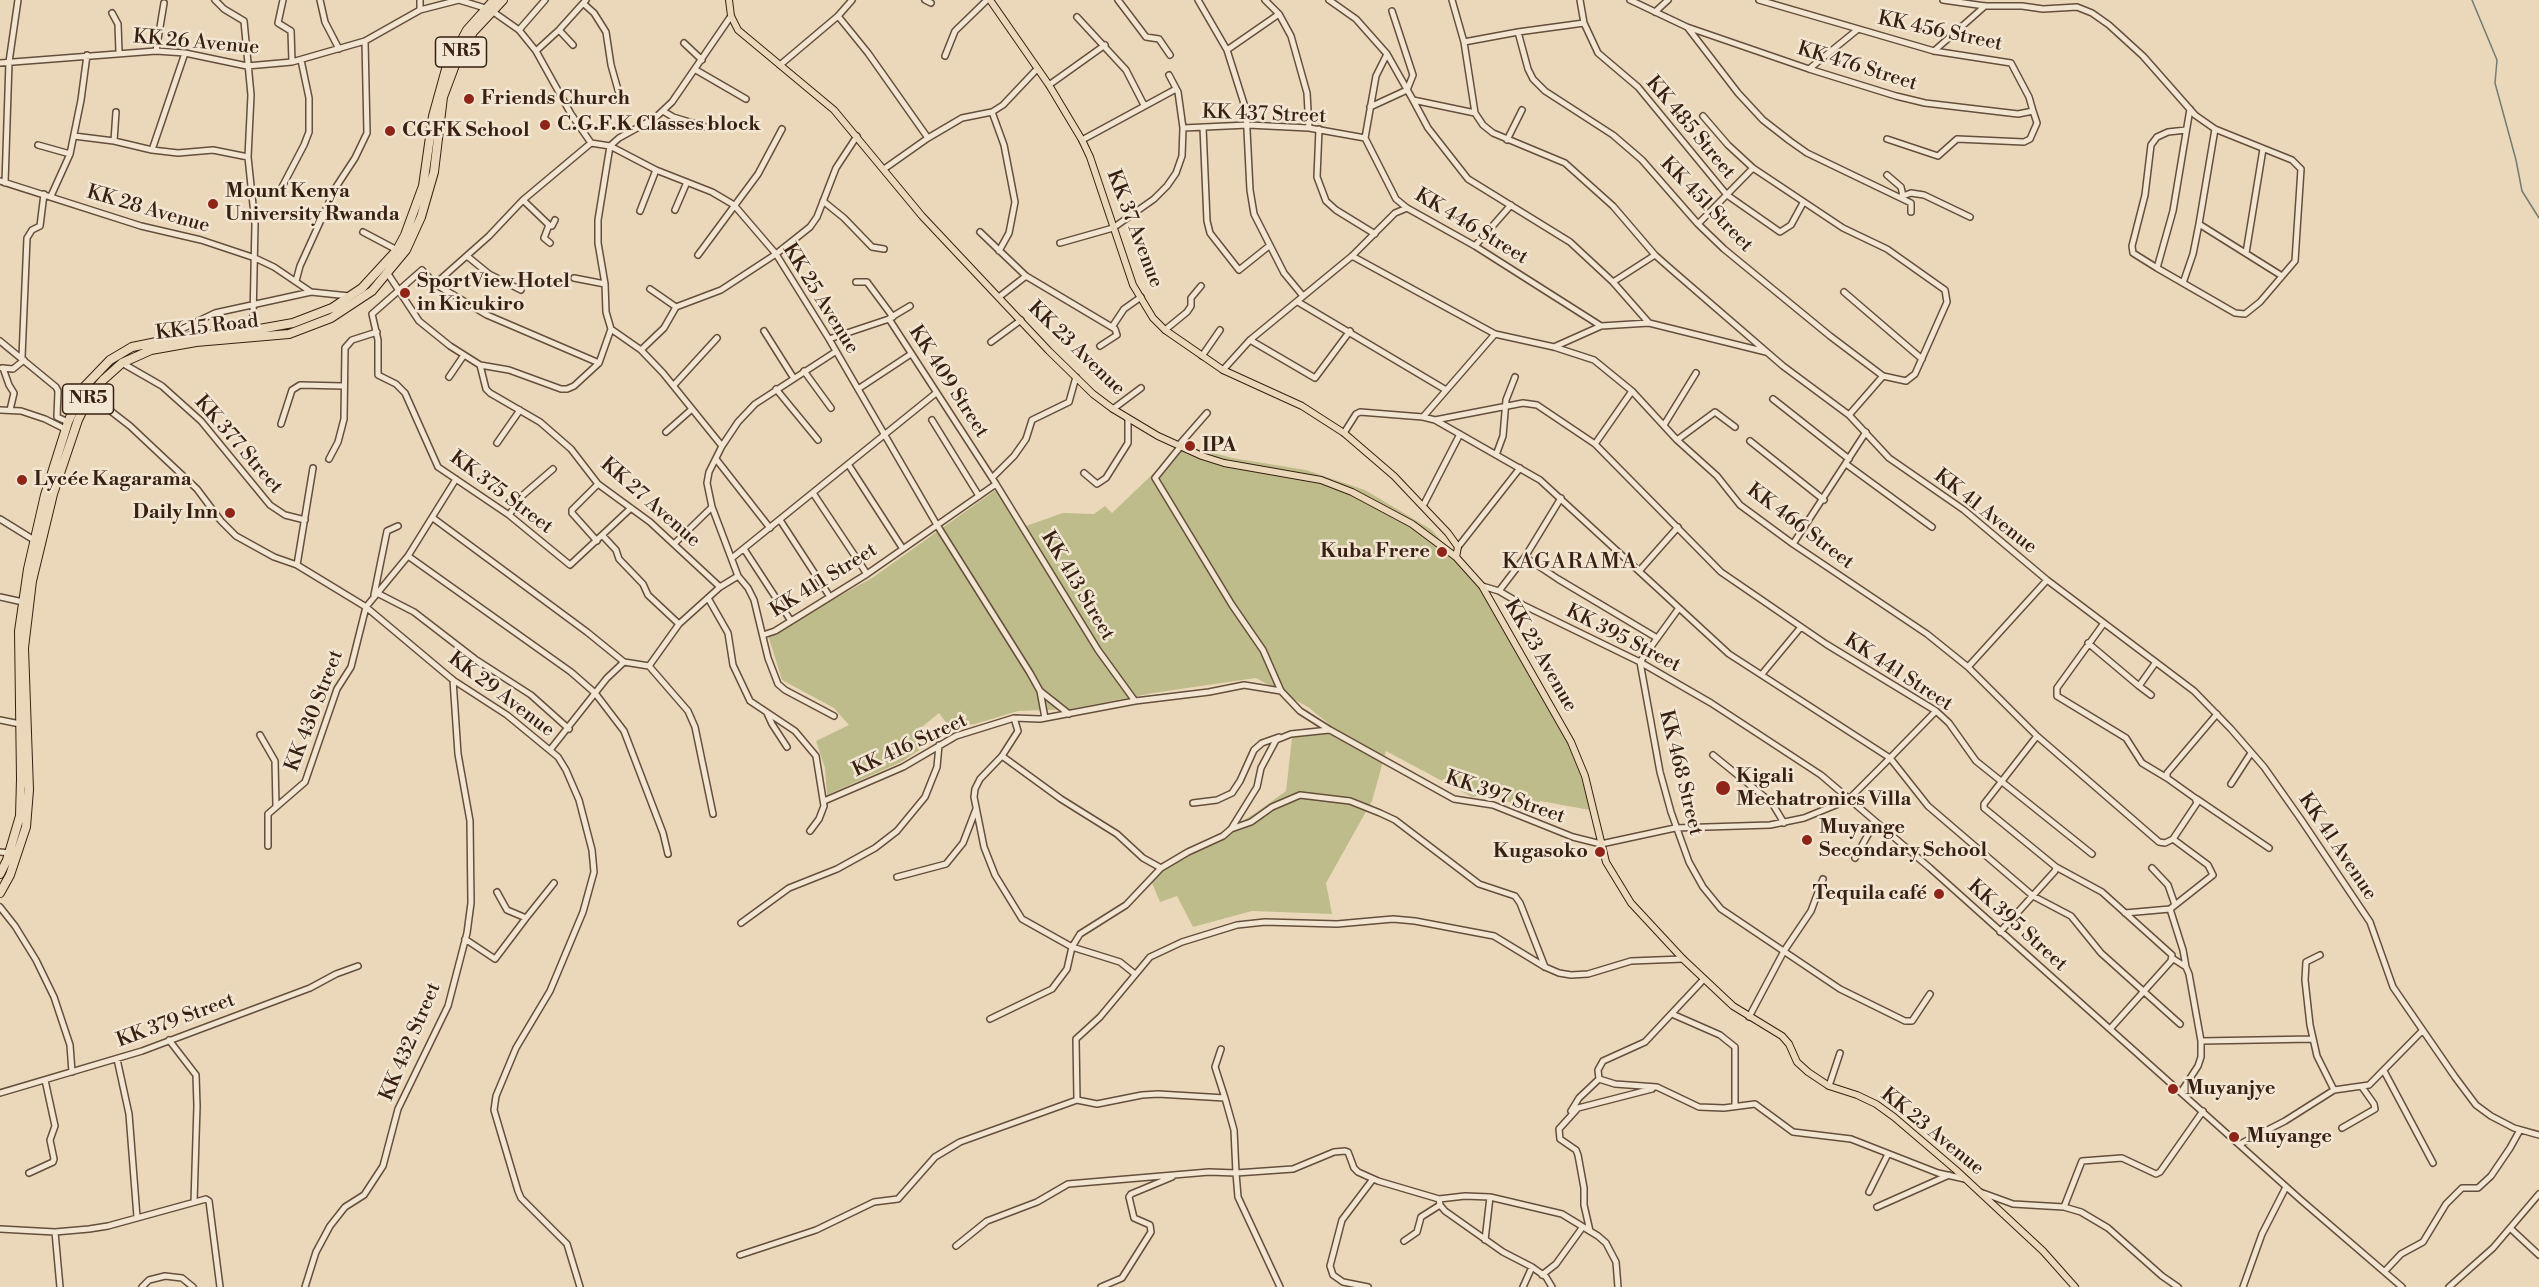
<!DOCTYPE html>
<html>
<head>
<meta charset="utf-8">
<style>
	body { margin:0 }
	canvas { display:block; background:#ebd8ba }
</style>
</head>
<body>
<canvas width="2539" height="1287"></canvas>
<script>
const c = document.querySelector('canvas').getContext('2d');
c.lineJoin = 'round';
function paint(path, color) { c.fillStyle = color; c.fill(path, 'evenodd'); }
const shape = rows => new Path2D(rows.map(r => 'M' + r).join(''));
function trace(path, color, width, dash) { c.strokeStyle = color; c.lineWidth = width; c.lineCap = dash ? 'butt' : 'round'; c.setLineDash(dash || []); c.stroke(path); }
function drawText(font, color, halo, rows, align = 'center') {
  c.font = font + ' "Libre Bodoni",serif'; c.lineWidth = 5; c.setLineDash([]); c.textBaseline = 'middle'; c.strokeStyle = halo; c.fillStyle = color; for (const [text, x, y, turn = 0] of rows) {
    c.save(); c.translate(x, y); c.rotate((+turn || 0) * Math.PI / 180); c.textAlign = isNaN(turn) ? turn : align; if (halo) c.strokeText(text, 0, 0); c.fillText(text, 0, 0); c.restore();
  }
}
paint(shape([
	[1183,445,1232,458,1306,470,1365,490,1432,530,1480,586,1575,756,1590,810,1540,801,1534,813,1491,794,1472,797,1386,751,1372,801,1326,883,1332,914,1252,911,1193,927,1177,896,1160,902,1152,883,1164,870,1257,812,1286,791,1292,738,1329,724,1308,707,1256,678,1153,693,1071,709,1018,711,975,724,950,728,939,713,922,727,935,740,901,762,827,795,825,768,816,741,849,725,834,708,782,680,768,635,872,578,997,489,1020,528,1063,513,1094,514,1105,506,1112,513]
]), '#bfbc8b');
trace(shape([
	[2472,0,2497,60,2495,83,2516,160,2522,191,2539,218]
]), '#727c72', 1.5);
const minor = shape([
	[215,0,224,9,244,21,251,95,248,157],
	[283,0,278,23,291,31,292,62],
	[320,0,325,22,339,49],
	[925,0,931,3],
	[1118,0,1146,37,1159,39,1170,55],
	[1198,0,1227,50,1246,110,1250,190,1254,214,1284,273,1303,296],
	[1265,0,1279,14,1291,36,1307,93,1309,128],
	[1329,0,1356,19,1387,54,1413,100,1475,113,1483,125,1493,133,1565,163,1613,206,1655,255,1672,270,1783,366,1849,415,1889,458,1964,510,2047,580,2194,691,2231,729,2264,767,2300,818,2370,922,2393,987,2455,1077,2476,1105,2491,1116,2514,1128,2539,1135],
	[1452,0,1464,42,1475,113],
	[1580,0,1584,23,1598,53,1638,87,1727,195,1780,232,1791,225,1803,203],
	[1630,0,1687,27,1809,69,1896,96,1925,103,2018,114,2033,111,2029,97,2011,63,1934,51,1759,0],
	[1943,0,1985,6,2022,6,2043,9,2077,7,2092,13,2109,25,2143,56,2195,115,2215,129,2199,224,2282,276],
	[584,4,594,13,606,32,611,65,620,97],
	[420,10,420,0],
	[492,11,519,30,536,51,571,114,591,143,610,146,656,170,712,192,734,205,776,254,829,339,937,525,1030,673,1040,691,1045,718],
	[1655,12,1668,0],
	[112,13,118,24,119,52],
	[838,16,852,0],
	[1077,17,1126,70,1144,105],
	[1688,28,1738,93,1763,120,1790,141,1807,153,1911,203,1911,212],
	[519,30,545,0],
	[559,30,573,45],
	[1518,32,1528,69,1533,79,1545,91,1613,135,1642,160,1698,224,1724,249,1830,336,1883,376,1849,415],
	[1464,42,1518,32,1584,23],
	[684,43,702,60],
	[1227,50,1279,14],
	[156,51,164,3],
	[536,51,559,30,586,0],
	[1934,51,1985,6],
	[1387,54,1376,76,1365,138,1396,199,1407,208,1475,246,1601,326],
	[945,56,955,31,987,0],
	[0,63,156,51,185,53,247,66,292,62,365,41,420,10,459,0,485,8],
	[780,65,838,16,868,53,928,138],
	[1809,69,1857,30],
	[696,70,746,99],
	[1169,75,1178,92,1183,128],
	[1049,85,1105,45],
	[1413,100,1428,128,1468,179,1570,242,1613,282,1649,323],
	[1370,107,1407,90,1413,75,1392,11],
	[663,111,673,117,709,128],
	[1703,116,1728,145,1753,168,1843,228,1887,249,1945,290,1947,302,1915,374,1906,381,1883,376],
	[1203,127,1207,221,1210,233,1239,270,1269,246],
	[1319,129,1317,177,1326,201,1336,210,1375,234],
	[2186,130,2168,132,2157,137,2151,145,2145,195,2132,246,2133,253,2157,268,2173,211,2190,109],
	[74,136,114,141,152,150,178,153,213,150,248,157,255,224,253,319],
	[1887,139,1938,156,1957,139,2024,142,2030,139,2037,123,2033,111],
	[1082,140,1176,89],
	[1507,140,1522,110],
	[114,141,116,112],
	[38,145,70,154],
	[152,150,185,53],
	[884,169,928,138,962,118,992,112],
	[1887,175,1901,187,1903,196],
	[0,181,141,226,201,240,255,258,274,267,311,292,349,296],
	[5,183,9,62,18,0],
	[282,187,304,145,309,132,309,98,301,60],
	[51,196,70,154,81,100,87,55],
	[1900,197,1911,193,1924,195,1970,217],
	[523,200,549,225,544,238,550,243],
	[823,201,844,218,872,247,884,249],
	[675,210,687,182],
	[640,211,656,170],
	[1698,224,1753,168],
	[2199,224,2193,254,2183,283,2235,313,2245,314,2260,302,2295,261,2301,169,2292,160,2215,129],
	[550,226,552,226,555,220],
	[363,232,397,250],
	[980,232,1026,276,1115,329,1117,335,1100,346],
	[1060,243,1113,228,1154,199,1167,186,1176,173,1182,156,1183,128,1248,125,1309,128,1365,138],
	[1475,246,1511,205],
	[999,251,1009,233,1015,202,1004,145,992,112,1003,105,1037,69],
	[2246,253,2263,149],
	[698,255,758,174,782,129],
	[467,256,489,274,521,290],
	[1352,256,1495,334,1554,347,1594,360,1632,391,1677,440,1717,476,1740,505,1793,544,1927,634,1968,667,2037,736,1984,804,1984,808,2056,867,2055,871,2000,932],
	[2157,268,2183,283],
	[388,274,419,321,450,346,480,365,486,389,490,393,540,422,571,449,598,484,650,522,720,587,679,624,649,666,624,662,607,678,550,750],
	[574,278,605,284],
	[296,281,300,266,336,187,355,158,367,133,365,41],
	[856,282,867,282,893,317],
	[1613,282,1655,255],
	[435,284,489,236,523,200,591,143],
	[650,289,676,307],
	[1844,292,1922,359],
	[999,297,1026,276],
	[1298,302,1446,390],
	[890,318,910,306],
	[1112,327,1124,309,1141,297],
	[611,329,641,350,663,373,722,446,709,472,707,483,712,507,738,576,720,587],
	[1165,330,1187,312,1191,306,1191,298,1201,286],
	[764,331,793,377],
	[829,339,889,319,996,484,1098,650,1135,701],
	[159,340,215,313,311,292],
	[1250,340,1315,378,1350,331],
	[0,341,56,387,58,391,57,417,68,422],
	[991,342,1021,320],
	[1554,347,1601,326,1649,323,1766,352],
	[641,350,664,328,676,307,721,290,776,254,810,227,817,217,836,168,857,136],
	[1202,356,1220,330],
	[22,357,27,238,32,230,40,226,44,194],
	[122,363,162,386,201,421,270,505,285,515,305,520],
	[599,363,487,315,435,284,422,270,372,314,378,340,378,375,396,384,405,393,438,467,509,515,570,565,631,508],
	[480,365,509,370,561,389,567,389,574,386,599,363,611,329,606,312,605,284,598,243,598,220,610,146,619,138,655,118,672,102,731,16],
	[2,368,13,369,24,360],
	[3,368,9,385,14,393,10,410],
	[1223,370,1250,340,1352,256,1395,213,1407,208],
	[804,371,831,408],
	[449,377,464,355],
	[674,385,717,338],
	[84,387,90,395,130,426,197,489,221,521,236,536,274,557,297,565,366,607,453,680,507,715,558,757,566,770,579,800,592,850,594,872,583,912,550,991,516,1048,496,1096,494,1110,518,1191,521,1198,567,1244,580,1287],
	[776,389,818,440],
	[858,389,911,354],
	[1773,399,1849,459],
	[1113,409,1141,388],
	[0,410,21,411,45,419,65,429],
	[1423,417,1495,334],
	[932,420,979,496],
	[281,424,292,390,300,385,343,386],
	[1664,425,1696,373],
	[666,432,692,409],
	[1344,433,1356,414,1360,412,1423,417,1435,420,1523,403,1537,405,1595,444,1721,572,1826,644,1936,711,1949,723,1976,761,2092,854],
	[1677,440,1715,412,1735,427],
	[1750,441,1824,500],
	[497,443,520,410],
	[1595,444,1632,391],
	[1179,445,1207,413],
	[722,446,738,422,755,404,835,352],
	[1181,446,1155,478,1232,605,1263,650,1281,691,1300,711,1330,730,1454,799,1493,805,1573,837,1601,844,1675,828,1770,825,1804,818,1848,800,1890,758,1729,654,1540,480,1435,420],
	[1496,455,1503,436,1506,400,1515,377],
	[329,459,338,442,344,419,345,348,352,340,377,332],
	[716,459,770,528],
	[848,464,903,549],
	[1846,464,1932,527],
	[1084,473,1097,484,1106,478,1128,443,1128,420],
	[992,478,1014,456,1026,439,1032,420,1069,402,1076,377],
	[813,493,867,574],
	[1423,506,1460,434],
	[509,515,523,495,553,469],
	[433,518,587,632,624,662],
	[0,519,34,540],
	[780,520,830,597],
	[603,536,616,550,619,559,643,584,648,595,679,624],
	[597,541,572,513,572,510,598,484],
	[675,543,712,507],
	[1793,544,1866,432],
	[1458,547,1520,468],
	[744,549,791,621],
	[408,556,571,672,595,693,624,731,663,833,668,854],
	[1525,557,1558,579,1657,638],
	[732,558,936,393],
	[297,565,313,468],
	[1640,570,1678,527],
	[738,576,748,588,754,600,768,658,778,684,785,690,834,716],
	[1482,586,1499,591,1523,605,1640,662,1711,703,1821,775,1930,868,2301,1200,2402,1287],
	[1499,591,1525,557,1561,498],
	[377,593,414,612,475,659,531,695,569,729],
	[374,595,387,531,398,526],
	[0,597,23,602],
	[708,598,728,633,733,665,750,701,795,731,816,756,824,806,819,819,810,831],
	[1679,608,1640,662,1660,772,1671,812,1689,862,1703,887,1721,909,1840,989,1905,1021,1912,1021,1930,994],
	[2104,623,2057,688,2057,696,2126,738,2142,763,2167,778],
	[763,635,775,631,867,574,996,484],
	[2088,643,2139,686],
	[649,666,688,711,695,727,713,814],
	[1968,667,2047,580],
	[1762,674,1801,627],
	[1040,691,1069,714],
	[2151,695,2139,686,2156,662],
	[1936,711,1890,758,1928,806,2033,896,2071,916,2101,953,2180,1024],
	[767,713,772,724,787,747],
	[1014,718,1018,731,1002,756,980,779,975,789,974,797,984,847,995,875,1022,919,1072,947,1120,962,1135,974],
	[0,720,20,724],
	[260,735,275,761,276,806],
	[2037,736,2159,842,2165,843,2173,839,2197,803,2195,798,2167,778,2167,773,2217,714],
	[1713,755,1772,803,1784,823],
	[1002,756,1061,799,1117,834,1143,858,1161,868],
	[2231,784,2251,753],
	[2197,799,2269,848],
	[824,801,903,767,956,736,1014,718,1040,719,1135,701,1209,692,1244,685,1281,691],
	[1193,803,1217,800,1232,793,1240,781,1254,750,1262,743,1279,737],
	[1231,829,1251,822,1272,807,1300,795,1350,801,1380,813,1395,820,1479,884,1515,896,1520,903,1545,967],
	[268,846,268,814,305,782,337,689,351,667,366,607,408,556,456,479],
	[0,852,9,853],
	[1855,858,1875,822],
	[2056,867,2102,892,2172,955,2171,961,2110,1029],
	[2152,868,2168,885,2175,905],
	[897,877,946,864,963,843,976,809],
	[0,907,15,926,36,960,54,997,70,1045,72,1072],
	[2170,909,2183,950,2186,967],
	[2125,913,2170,909,2213,875,2208,865,2173,839],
	[526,918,554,883],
	[741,923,789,888,837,869,875,848,897,831,925,797,937,767,939,745],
	[465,939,495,959,526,918,507,910,497,892],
	[2320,955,2306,962,2305,980,2310,1025,2317,1056,2334,1090],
	[2172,958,2186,967,2189,974,2201,1041,2201,1057,2198,1066,2181,1092],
	[1704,979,1645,1042,1603,1061,1598,1070,1599,1079,1615,1084,1657,1087,1699,1107,1724,1108,1755,1104,1793,1132,1851,1139,1938,1173,1965,1179],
	[1672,1014,1720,1035,1735,1047,1735,1106],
	[1749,1017,1784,951,1811,911,1823,879],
	[990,1019,1052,989,1067,969,1072,947,1080,934,1126,905,1161,868,1188,852,1223,836,1231,829,1257,787,1261,768,1276,740,1291,734,1329,730],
	[169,1040,196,1075,197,1106,194,1202],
	[2201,1041,2313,1039],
	[1221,1049,1215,1067,1225,1098],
	[117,1059,129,1114,137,1217],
	[2384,1071,2433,1163],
	[1829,1086,1840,1053],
	[0,1093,142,1051,310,988,336,974,358,966],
	[1077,1100,1076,1039,1100,1017,1150,957,1182,942,1237,925,1265,922,1337,924,1393,919,1415,921,1494,936,1545,967,1559,973,1571,975,1588,974,1631,961,1683,959],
	[1571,1111,1579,1098,1599,1079],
	[2342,1128,2375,1109,2374,1104,2362,1087],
	[2240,1144,2285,1121,2334,1090,2369,1085,2422,1031],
	[29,1173,53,1162,54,1159,50,1140,55,1126,45,1080],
	[1869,1192,1888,1154],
	[1980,1192,2013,1204,2064,1207,2081,1212,2108,1228,2162,1276,2178,1287],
	[1439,1199,1440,1205,1445,1211,1503,1252,1532,1267,1546,1277,1552,1287],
	[1877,1207,1949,1175],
	[2064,1207,2082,1161,2122,1158,2156,1174,2160,1172,2203,1111],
	[2510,1228,2539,1255],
	[0,1229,55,1232,89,1229,108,1226,206,1199,209,1201,220,1287],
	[1590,1231,1584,1205,1584,1188,1578,1155,1576,1150,1560,1139,1559,1129,1578,1108,1652,1089],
	[55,1232,60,1287],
	[1485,1240,1490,1197],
	[1404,1241,1417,1232,1421,1217,1440,1205],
	[956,1246,987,1221,1037,1202,1068,1184,1209,1172,1236,1173,1238,1197,1280,1287],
	[740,1255,816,1230,874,1202,898,1199,935,1157,960,1142,1077,1100,1097,1104,1142,1095,1158,1094,1225,1098,1234,1130,1236,1173,1293,1169,1334,1152,1345,1151,1348,1152,1354,1168,1358,1172,1378,1181,1439,1199,1465,1196,1490,1197,1562,1214,1598,1236,1606,1243,1616,1262,1618,1287],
	[2385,1271,2401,1254,2423,1242,2446,1204,2462,1188,2478,1188,2491,1176,2510,1148,2520,1130],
	[1542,1275,1556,1264,1582,1228],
	[142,1287,149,1280,165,1276,182,1278,193,1287],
	[305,1287,316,1252,330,1226,345,1207,364,1195,383,1166,398,1109,448,1006,467,933,471,903,470,821,458,754,453,680],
	[1101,1287,1122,1278,1151,1232,1150,1225,1134,1218,1129,1197,1131,1194,1172,1177],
	[1368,1287,1343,1282,1333,1275,1330,1266,1342,1220,1373,1179],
	[1523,1287,1532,1267],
	[2243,1287,2262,1234,2286,1187],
	[2449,1287,2493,1248,2539,1194]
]);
const major = shape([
	[729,0,731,16,738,30,834,110,922,216,1049,351,1093,394,1113,409,1158,436,1202,456,1224,463,1321,480,1352,492,1412,524,1456,557,1482,586,1571,742,1585,776,1606,862,1631,903,1683,959,1733,1006,1782,1036,1789,1044,1797,1062,1808,1072,1829,1086,1857,1095,1876,1104,1894,1117,1956,1170,2043,1251,2075,1287],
	[990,0,1049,85,1082,140,1090,157,1133,285,1153,318,1165,330,1223,370,1302,406,1344,433,1394,476,1448,533,1458,547,1456,557]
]);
const highway = shape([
	[0,874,7,860,20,816,21,779,19,631,28,569,45,495,68,422,84,387,110,360,132,347,176,338,248,331,293,323,332,308,362,288,397,250,405,235,423,186,433,116,446,69,467,30,494,0],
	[0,893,10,875,26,827,29,790,24,648,32,581,53,494,78,420,90,395,103,380,122,363,151,350,196,342,289,334,331,318,372,291,406,250,421,217,434,172,443,97,455,65,473,32,503,0]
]);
trace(minor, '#654e3c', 8);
trace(major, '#382012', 8);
trace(highway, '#382012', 10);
trace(minor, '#f2e6d2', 5);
trace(major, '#ebd8ba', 6);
trace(highway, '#ebd8ba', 8);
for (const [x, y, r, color] of [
	[469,99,6,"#8f2418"],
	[545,125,6,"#8f2418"],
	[390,131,6,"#8f2418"],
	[213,204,6,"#8f2418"],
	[405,293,6,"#8f2418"],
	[1190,446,6,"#8f2418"],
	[22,480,6,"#8f2418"],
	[230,513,6,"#8f2418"],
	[1442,552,6,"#8f2418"],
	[1723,788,8,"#8f2418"],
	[1807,840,6,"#8f2418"],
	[1600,852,6,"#8f2418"],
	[1939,894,6,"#8f2418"],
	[2173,1089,6,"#8f2418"],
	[2234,1137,6,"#8f2418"]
]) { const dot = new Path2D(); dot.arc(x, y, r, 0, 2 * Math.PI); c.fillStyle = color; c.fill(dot); trace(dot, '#f2e6d2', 2); }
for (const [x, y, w] of [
	[461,52,51],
	[88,399,51]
]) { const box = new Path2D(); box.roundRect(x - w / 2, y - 15, w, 30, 4.5); c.fillStyle = '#f2e6d2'; c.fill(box); trace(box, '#382012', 1.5); }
drawText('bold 18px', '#382012', null, [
	["NR5",461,52],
	["NR5",88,399]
]);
drawText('20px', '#382012', '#f2e6d2', [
	["KK 456 Street",1940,32,12],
	["KK 26 Avenue",196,43,5],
	["KK 476 Street",1857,67,17],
	["KK 437 Street",1264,115,2],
	["KK 485 Street",1690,128,50],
	["KK 451 Street",1706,205,46],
	["KK 28 Avenue",148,210,16],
	["KK 446 Street",1471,227,31],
	["KK 37 Avenue",1134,229,69],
	["KK 25 Avenue",820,299,58],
	["KK 15 Road",207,328,-7],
	["KK 23 Avenue",1076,349,44],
	["KK 409 Street",948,382,57],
	["KK 377 Street",238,445,49],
	["KK 375 Street",501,493,37],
	["KK 27 Avenue",650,503,41],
	["KK 41 Avenue",1985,512,38],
	["KK 466 Street",1800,527,37],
	["KK 411 Street",824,581,-32],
	["KK 413 Street",1077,586,59],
	["KK 395 Street",1623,639,27],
	["KK 23 Avenue",1540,656,60],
	["KK 441 Street",1898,673,33],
	["KK 29 Avenue",501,695,37],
	["KK 430 Street",315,711,-69],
	["KK 416 Street",910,746,-25],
	["KK 468 Street",1680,773,76],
	["KK 397 Street",1505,798,19],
	["KK 41 Avenue",2337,847,56],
	["KK 395 Street",2017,926,42],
	["KK 379 Street",176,1021,-20],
	["KK 432 Street",411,1042,-67],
	["KK 23 Avenue",1932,1132,39]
]);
drawText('bold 20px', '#382012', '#f2e6d2', [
	["Friends Church",481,99],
	["C.G.F.K Classes block",557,125],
	["CGFK School",402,131],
	["Mount Kenya",225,192],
	["University Rwanda",225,215],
	["SportView Hotel",417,282],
	["in Kicukiro",417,305],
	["IPA",1202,446],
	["Lycée Kagarama",34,480],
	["Daily Inn",218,513,"right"],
	["Kuba Frere",1430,552,"right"],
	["Kigali",1736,777],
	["Mechatronics Villa",1736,800],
	["Muyange",1819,828],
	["Secondary School",1819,851],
	["Kugasoko",1588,852,"right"],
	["Tequila café",1927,894,"right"],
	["Muyanjye",2185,1089],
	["Muyange",2246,1137]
], 'left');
c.letterSpacing = '1.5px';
drawText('22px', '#382012', '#f2e6d2', [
	["KAGARAMA",1570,563]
]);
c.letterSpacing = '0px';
</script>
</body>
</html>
